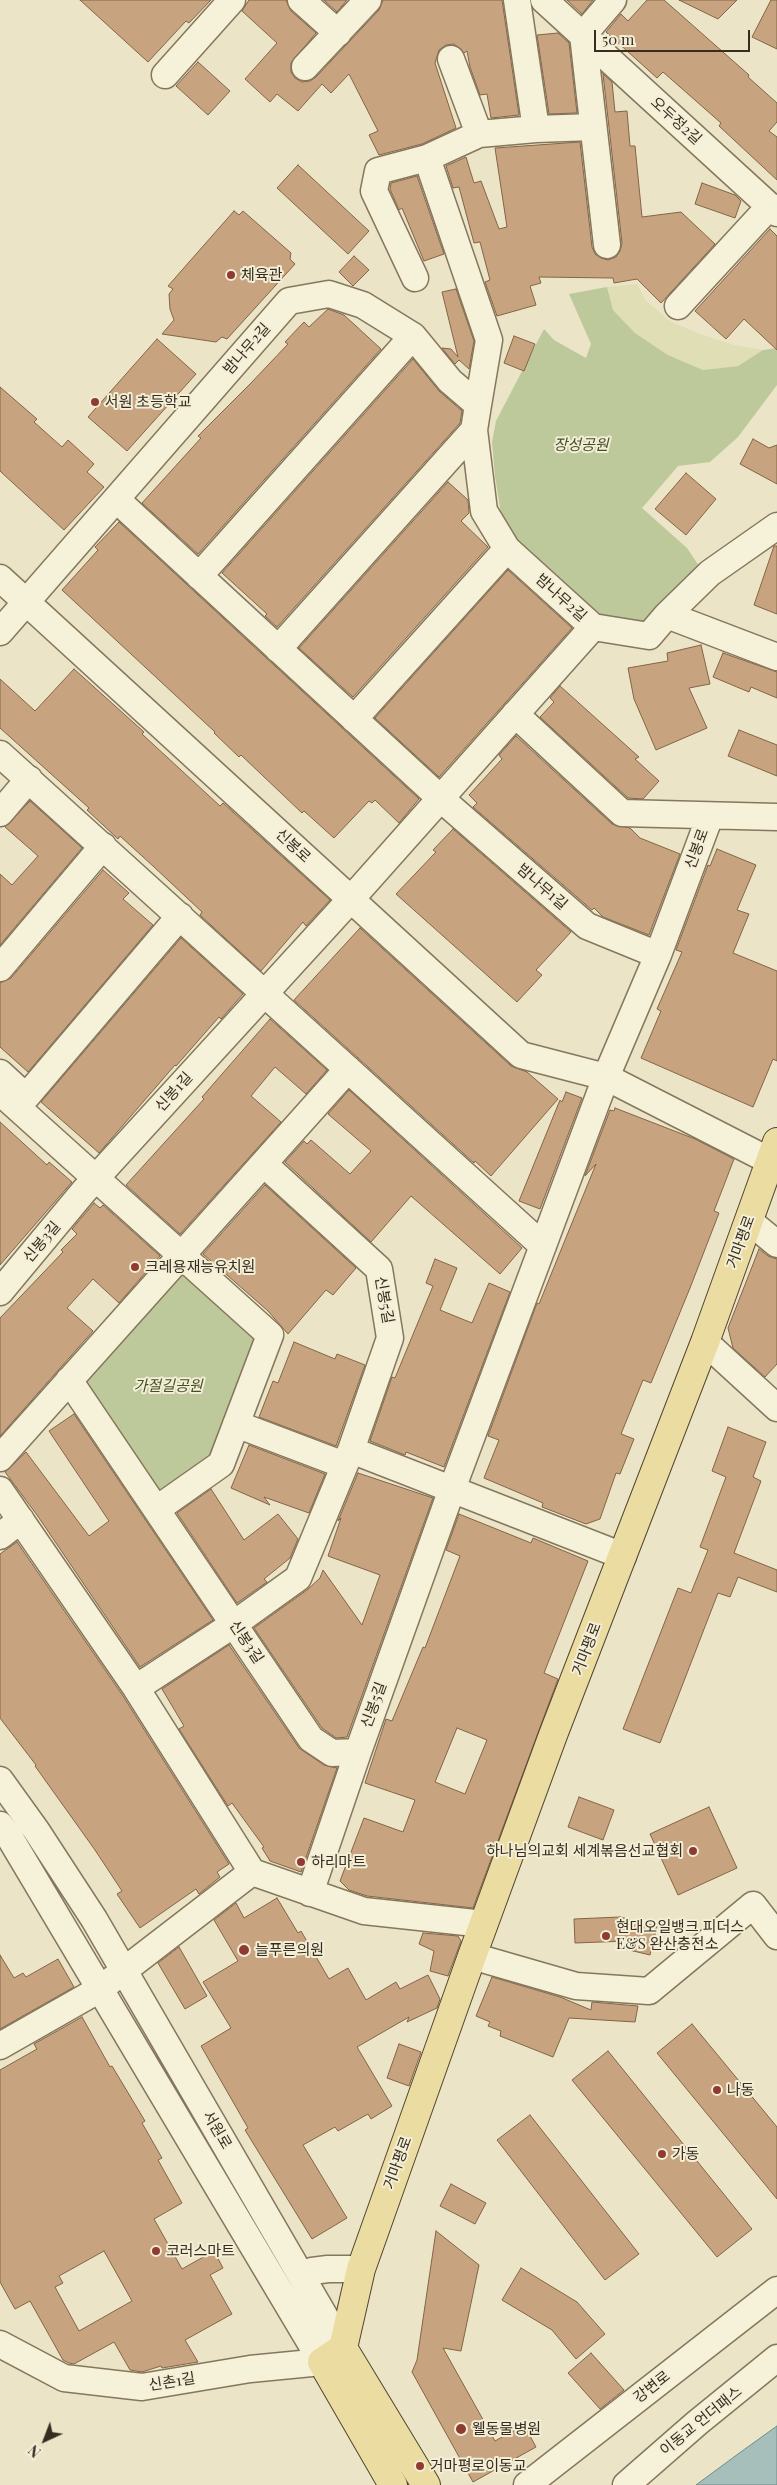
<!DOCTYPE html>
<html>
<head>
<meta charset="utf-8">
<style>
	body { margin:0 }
	#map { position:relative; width:777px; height:2485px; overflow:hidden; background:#ebe4c6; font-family:"Playfair Display",serif }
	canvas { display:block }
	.north { position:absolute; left:20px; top:2415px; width:50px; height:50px; -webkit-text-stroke:4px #f3eed5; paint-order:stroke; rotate:223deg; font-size:14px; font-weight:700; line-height:20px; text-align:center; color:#362d20 }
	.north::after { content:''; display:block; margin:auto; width:18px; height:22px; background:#362d20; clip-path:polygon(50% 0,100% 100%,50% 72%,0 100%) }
	.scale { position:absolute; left:594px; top:30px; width:156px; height:22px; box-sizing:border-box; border:2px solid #362d20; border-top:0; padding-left:6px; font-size:15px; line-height:18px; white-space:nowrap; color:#362d20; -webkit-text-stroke:4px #f3eed5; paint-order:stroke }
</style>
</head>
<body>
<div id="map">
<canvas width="777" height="2485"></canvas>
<div class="north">N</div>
<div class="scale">50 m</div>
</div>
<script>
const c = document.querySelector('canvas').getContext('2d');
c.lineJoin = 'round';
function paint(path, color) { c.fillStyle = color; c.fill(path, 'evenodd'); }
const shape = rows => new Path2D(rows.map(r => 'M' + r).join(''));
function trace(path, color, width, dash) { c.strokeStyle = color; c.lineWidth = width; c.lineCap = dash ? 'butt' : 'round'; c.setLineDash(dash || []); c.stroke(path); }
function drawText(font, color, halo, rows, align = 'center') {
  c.font = font + ' "Playfair Display","Noto Sans KR",serif'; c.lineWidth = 4; c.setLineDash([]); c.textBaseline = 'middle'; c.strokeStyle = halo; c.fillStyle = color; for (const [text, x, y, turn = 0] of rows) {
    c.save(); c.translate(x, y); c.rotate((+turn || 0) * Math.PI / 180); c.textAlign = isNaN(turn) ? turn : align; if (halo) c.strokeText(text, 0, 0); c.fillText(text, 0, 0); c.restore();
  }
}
paint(shape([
	[637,284,646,301,670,321,700,334,734,345,763,350,738,366,703,370,668,355,635,333,613,310,607,287]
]), '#e0deb4');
paint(shape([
	[607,287,613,310,635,333,668,355,703,370,738,366,763,350,777,348,777,385,738,437,710,462,678,466,642,508,687,548,701,569,648,625,598,617,522,548,501,514,495,476,492,442,496,421,544,329,554,340,586,358,591,344,569,294],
	[180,1255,270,1335,221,1464,157,1509,69,1380]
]), '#bec99b');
const water = shape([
	[777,2426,777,2485,696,2485,738,2454,777,2426]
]);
paint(water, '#a7bfbb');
trace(water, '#6e8d88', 1);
const building = shape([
	[80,0,211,0,189,23,186,21,148,62,80,0],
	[249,0,286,0,291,11,316,33,291,63,291,72,295,78,302,82,310,81,316,77,379,10,383,0,502,0,519,115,491,118,487,94,480,95,470,67,467,51,464,53,454,44,446,45,439,50,435,63,456,128,422,144,379,155,369,135,378,131,349,74,331,93,322,84,298,111,277,94,270,102,245,79,277,43,242,11,249,0],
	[324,0,347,0,337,12,324,0],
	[567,0,593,0,582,14,567,0],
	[647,0,664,0,749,75,748,77,777,103,777,122,769,131,777,137,777,180,719,126,721,123,663,72,657,78,606,32,621,14,628,21,647,0],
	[679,0,737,0,718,19,679,0],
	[771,0,777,0,777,49,752,37,771,0],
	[558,33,569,43,577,113,549,114,537,35,558,33],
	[198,62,230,91,208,115,176,86,198,62],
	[603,74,612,82,615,112,627,111,630,146,635,146,642,217,681,212,715,244,661,303,637,279,614,283,613,278,539,277,541,283,530,286,536,305,497,316,485,282,490,280,480,242,474,243,459,187,453,188,446,166,466,157,474,183,481,181,499,229,507,227,495,148,580,142,592,247,595,254,601,258,608,260,616,257,620,251,622,243,603,74],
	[298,165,369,231,348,254,277,188,298,165],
	[417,176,444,254,424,261,402,208,399,210,390,189,391,183,417,176],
	[702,183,735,195,741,201,735,218,695,204,702,183],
	[234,211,239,215,243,211,291,253,290,259,295,264,227,339,222,337,216,342,162,334,174,320,170,309,169,294,173,289,168,286,234,211],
	[770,229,777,236,777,350,744,319,726,339,695,311,770,229],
	[354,256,369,270,353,286,339,272,354,256],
	[456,289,474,341,469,369,459,360,455,364,442,348,451,349,458,357,442,292,456,289],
	[328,309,344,315,381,349,198,554,142,503,201,438,198,436,251,383,288,344,285,342,304,322,309,327,328,309],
	[514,336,535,344,524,371,504,363,514,336],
	[157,339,196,374,127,451,88,417,157,339],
	[413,359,439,391,462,411,460,423,277,627,265,616,267,614,222,573,413,359],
	[0,387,37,419,34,422,62,447,68,440,94,464,87,472,104,487,64,530,0,471,0,387],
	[753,439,769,448,777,445,777,484,740,464,753,439],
	[686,473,716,499,686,535,655,509,686,473],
	[448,482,468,500,469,513,461,521,488,547,353,697,299,648,448,482],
	[119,522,419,799,399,823,375,800,372,803,369,801,334,838,304,811,302,813,241,755,239,757,214,733,215,732,62,590,98,550,95,547,119,522],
	[774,546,777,546,777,614,754,605,774,546],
	[508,570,572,628,439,777,375,718,508,570],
	[701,645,710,684,689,688,707,728,656,750,634,699,628,668,668,661,667,653,701,645],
	[723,653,777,672,777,698,751,687,749,692,713,677,723,653],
	[74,669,144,732,142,734,220,806,223,803,330,900,306,926,303,922,261,971,200,915,202,912,153,866,120,836,118,839,87,810,89,808,0,728,0,679,35,711,74,669],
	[560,686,639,757,635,759,659,781,643,799,628,798,540,717,554,702,550,698,560,686],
	[739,730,777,745,777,776,728,756,739,730],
	[516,736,612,824,630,828,640,838,680,854,649,935,603,917,594,908,592,910,473,807,477,803,469,795,502,759,499,755,516,736],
	[30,801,82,848,0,945,0,874,12,885,38,856,5,827,30,801],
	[453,829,571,932,536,970,542,975,517,1002,396,894,436,852,433,850,453,829],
	[717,849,756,865,737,910,749,914,733,953,777,971,777,1061,773,1059,753,1107,641,1058,661,1011,657,1009,682,952,676,950,708,865,710,866,717,849],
	[103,870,129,893,123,899,153,925,28,1072,0,1047,0,983,11,978,103,870],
	[360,928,511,1066,527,1072,558,1099,491,1176,475,1161,474,1163,294,1000,360,928],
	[181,938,243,994,221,1019,219,1017,176,1066,175,1065,99,1153,41,1102,181,938],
	[270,1019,327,1070,306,1094,275,1067,251,1096,281,1122,180,1234,126,1185,204,1099,202,1097,270,1019],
	[349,1090,522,1248,500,1274,411,1196,371,1242,285,1162,304,1141,307,1144,311,1140,350,1174,371,1151,328,1114,349,1090],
	[566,1092,582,1098,540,1209,519,1201,560,1100,562,1102,566,1092],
	[615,1108,695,1139,734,1159,714,1211,719,1213,690,1288,651,1383,643,1380,621,1434,634,1439,620,1474,616,1473,600,1519,586,1524,542,1507,543,1503,484,1478,499,1440,488,1436,537,1303,539,1304,596,1164,585,1176,610,1110,614,1111,615,1108],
	[0,1122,47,1165,49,1162,72,1182,0,1265,0,1122],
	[265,1185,356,1268,333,1295,326,1290,288,1334,268,1311,203,1254,265,1185],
	[94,1203,100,1208,103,1205,160,1256,119,1303,93,1279,67,1308,93,1331,0,1436,0,1318,63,1252,61,1250,77,1234,72,1229,94,1203],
	[759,1249,768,1256,777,1259,777,1364,765,1377,733,1348,728,1328,759,1249],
	[435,1259,457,1268,440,1310,472,1323,489,1283,510,1292,444,1467,406,1452,405,1455,370,1441,392,1377,395,1378,433,1286,426,1283,435,1259],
	[294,1342,335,1359,337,1354,365,1365,336,1446,259,1417,273,1381,278,1383,294,1342],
	[74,1414,213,1620,140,1667,37,1515,5,1472,26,1452,89,1536,109,1521,49,1431,74,1414],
	[728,1427,766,1442,753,1477,761,1481,734,1553,777,1570,777,1592,738,1577,730,1597,718,1593,660,1743,623,1729,678,1588,691,1593,708,1550,700,1547,726,1477,712,1471,728,1427],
	[249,1445,325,1474,309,1513,264,1497,270,1505,231,1488,249,1445],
	[358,1473,433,1498,347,1737,336,1738,322,1728,254,1628,307,1590,320,1578,323,1570,362,1625,380,1575,328,1556,341,1518,338,1521,358,1473],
	[211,1489,244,1540,278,1514,298,1539,290,1558,264,1579,267,1582,237,1603,177,1513,211,1489],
	[459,1514,531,1543,533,1538,588,1561,544,1673,558,1679,473,1908,367,1896,349,1890,340,1881,364,1818,403,1832,415,1800,365,1783,386,1719,392,1721,423,1647,425,1648,460,1556,446,1550,459,1514],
	[457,1728,487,1740,465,1794,435,1782,457,1728],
	[17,1542,123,1696,229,1864,217,1872,220,1877,199,1894,196,1889,140,1928,117,1894,122,1891,95,1850,35,1766,36,1765,0,1718,0,1554,17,1542],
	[229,1645,299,1748,324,1765,337,1768,301,1872,270,1861,262,1848,264,1847,232,1803,228,1806,179,1729,184,1726,162,1689,229,1645],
	[579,1797,614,1810,603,1840,568,1827,579,1797],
	[709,1807,737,1868,678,1895,650,1834,709,1807],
	[277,1898,298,1933,301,1931,329,1979,348,1968,366,2000,396,1982,400,1989,428,1975,440,1999,437,2008,407,2022,409,2017,357,2047,392,2106,371,2119,368,2114,338,2131,335,2127,303,2145,347,2218,312,2239,245,2130,248,2128,201,2046,231,2028,203,1982,238,1961,214,1920,236,1903,244,1918,277,1898],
	[620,1917,657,1926,650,1955,625,1949,627,1941,575,1943,574,1919,620,1917],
	[423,1933,458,1936,461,1941,448,1976,430,1971,434,1951,419,1944,423,1933],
	[179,1947,207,1996,185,2009,158,1963,179,1947],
	[0,1955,14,1978,23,1973,26,1977,58,1959,74,1987,0,2029,0,1955],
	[492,1977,560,1997,591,2010,592,2002,638,2006,635,2022,569,2018,553,2057,500,2036,501,2031,488,2026,490,2022,476,2016,492,1977],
	[82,2017,110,2067,112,2066,145,2121,142,2123,162,2158,158,2160,182,2203,154,2219,182,2269,214,2251,223,2268,210,2275,232,2314,185,2340,198,2362,162,2368,161,2366,142,2372,130,2370,114,2342,74,2364,69,2363,63,2360,30,2301,15,2309,0,2282,0,2070,37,2049,34,2044,82,2017],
	[104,2251,132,2301,79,2331,55,2287,63,2283,59,2276,104,2251],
	[692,2024,777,2127,777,2199,657,2053,692,2024],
	[399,2044,421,2052,409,2086,387,2078,399,2044],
	[608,2051,752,2229,717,2257,572,2080,608,2051],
	[530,2115,639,2254,605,2280,497,2140,530,2115],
	[451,2184,486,2203,475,2224,440,2206,451,2184],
	[436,2231,479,2265,461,2351,443,2348,495,2441,524,2425,536,2447,473,2482,412,2372,417,2360,436,2231],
	[521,2268,577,2302,605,2334,576,2359,552,2330,502,2300,521,2268],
	[591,2353,624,2390,600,2409,568,2373,591,2353]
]);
paint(building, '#c7a47f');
trace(building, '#836445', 1);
const minor = shape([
	[301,0,338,33],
	[517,0,536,129],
	[544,0,777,213],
	[451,59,479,134],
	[305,67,368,0],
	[165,75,232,0],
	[427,158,489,340,478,405],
	[607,245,583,35,613,0],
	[415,278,374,191,378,171,427,158,479,134,536,129,593,127],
	[678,306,770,206],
	[117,500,440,798,587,926,658,955],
	[199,576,413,336],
	[0,578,521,1055,606,1077,770,1161],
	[667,615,710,573,777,526],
	[0,632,289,301,329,294,363,305,413,336,450,381,478,405,474,430,484,511,507,549,593,627],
	[278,649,474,430],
	[515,714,622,813,777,817],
	[354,719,507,549],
	[0,754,543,1246],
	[0,813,29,779],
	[0,968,103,846],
	[0,1073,26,1097,180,916],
	[0,1092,270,1335,221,1464,157,1509],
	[749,1221,777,1244],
	[0,1292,84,1191,351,899,593,627,649,636,667,615,777,657],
	[705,1342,777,1408],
	[69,1380,311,1739,332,1753,358,1752],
	[236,1424,344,1465],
	[351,1450,623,1556],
	[0,1458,348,1069],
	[0,1490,136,1688,252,1872,364,1911,484,1924],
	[0,1536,21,1520],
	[136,1688,234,1624,298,1578,351,1450,390,1338,379,1269,264,1164],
	[0,1780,36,1830,94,1919,343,2348],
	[0,1825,10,1838,322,2362,250,2369,142,2387,64,2378,0,2344],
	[310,1893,358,1752,452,1489,606,1077,658,955,710,816],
	[472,1956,576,1986,649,1991,753,1905,777,1936],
	[0,2046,100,1989,252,1872],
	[302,2276,312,2271,328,2269,361,2269],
	[527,2485,777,2290],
	[626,2485,697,2423,777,2358]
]);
const major = shape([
	[343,2348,426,2485],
	[393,2485,322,2362,343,2348,361,2269,472,1956,553,1735,705,1342,777,1142]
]);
trace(minor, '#85775d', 29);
trace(major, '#534531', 30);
trace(minor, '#f6f1d9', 26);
trace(major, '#ebdca1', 28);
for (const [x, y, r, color] of [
	[231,275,5,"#903b31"],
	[95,402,5,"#903b31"],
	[135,1267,5,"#903b31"],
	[693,1851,5,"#903b31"],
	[301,1862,5,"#903b31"],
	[606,1936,5,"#903b31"],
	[244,1950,6,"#903b31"],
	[717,2090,5,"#903b31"],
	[662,2154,5,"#903b31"],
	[156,2251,5,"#903b31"],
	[461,2429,6,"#903b31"],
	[420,2466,5,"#903b31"]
]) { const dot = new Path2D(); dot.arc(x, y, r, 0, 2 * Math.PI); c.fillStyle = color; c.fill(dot); trace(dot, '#f3eed5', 2); }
drawText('15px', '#362d20', '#f3eed5', [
	["오두정2길",676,121,42],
	["밤나무2길",247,349,-49],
	["밤나무2길",561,598,42],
	["신봉로",293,846,43],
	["신봉로",697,849,-70],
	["밤나무1길",542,887,41],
	["신봉1길",174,1092,-48],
	["신봉3길",42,1242,-50],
	["거마평로",741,1242,-70],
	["신봉5길",384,1300,80],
	["신봉3길",246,1642,56],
	["거마평로",587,1649,-69],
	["신봉5길",374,1705,-70],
	["서원로",217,2130,60],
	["거마평로",398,2163,-70],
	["신촌1길",172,2382,-9],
	["강변로",652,2387,-38],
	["이동교 언더패스",701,2421,-39]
]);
drawText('15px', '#362d20', '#f3eed5', [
	["체육관",241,275],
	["서원 초등학교",105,402],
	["크레용재능유치원",145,1267],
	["하나님의교회 세계볶음선교협회",683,1851,"right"],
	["하리마트",311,1862],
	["현대오일뱅크 피더스",616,1927],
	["E&S 완산충전소",616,1944],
	["늘푸른의원",255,1950],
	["나동",727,2090],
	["가동",672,2154],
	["코러스마트",166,2251],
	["웰동물병원",472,2429],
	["거마평로이동교",430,2466]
], 'left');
drawText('italic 15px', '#425128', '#f3eed5', [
	["장성공원",581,445],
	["가절길공원",168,1386]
]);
</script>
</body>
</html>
